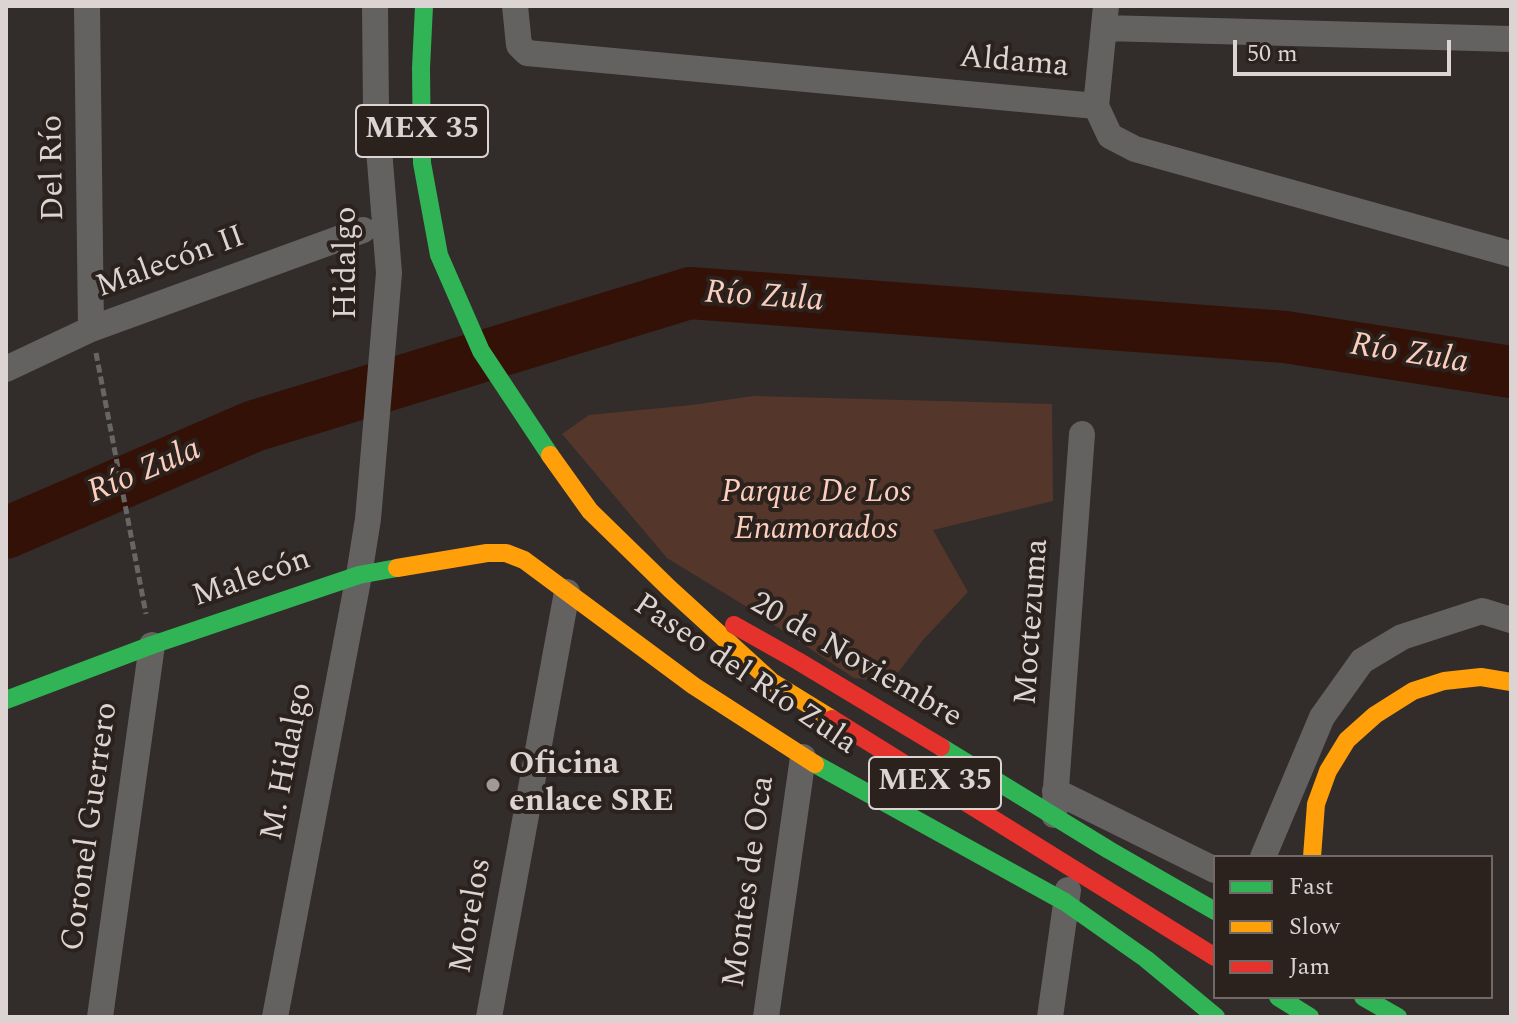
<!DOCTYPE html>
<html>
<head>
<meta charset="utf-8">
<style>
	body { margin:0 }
	#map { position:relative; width:1517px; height:1023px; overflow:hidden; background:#322c2b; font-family:Spectral,serif }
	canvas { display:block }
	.frame { position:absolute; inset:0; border:8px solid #dbd4d2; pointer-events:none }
	.legend { position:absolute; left:1213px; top:855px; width:280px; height:144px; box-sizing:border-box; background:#2b221e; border:2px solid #716966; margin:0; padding:10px 14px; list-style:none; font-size:24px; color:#dbd4d2 }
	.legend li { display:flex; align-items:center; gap:16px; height:40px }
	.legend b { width:40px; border:2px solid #716966 }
	.scale { position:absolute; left:1233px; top:40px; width:218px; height:36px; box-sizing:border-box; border:4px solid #dbd4d2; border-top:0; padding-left:10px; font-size:24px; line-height:28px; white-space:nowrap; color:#dbd4d2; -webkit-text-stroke:6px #2b221e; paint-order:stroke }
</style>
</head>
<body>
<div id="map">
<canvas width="1517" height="1023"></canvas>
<div class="frame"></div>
<ul class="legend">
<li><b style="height:10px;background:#30b455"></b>Fast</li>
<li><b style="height:10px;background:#ff9f0a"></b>Slow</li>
<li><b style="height:10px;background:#e5322d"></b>Jam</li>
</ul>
<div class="scale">50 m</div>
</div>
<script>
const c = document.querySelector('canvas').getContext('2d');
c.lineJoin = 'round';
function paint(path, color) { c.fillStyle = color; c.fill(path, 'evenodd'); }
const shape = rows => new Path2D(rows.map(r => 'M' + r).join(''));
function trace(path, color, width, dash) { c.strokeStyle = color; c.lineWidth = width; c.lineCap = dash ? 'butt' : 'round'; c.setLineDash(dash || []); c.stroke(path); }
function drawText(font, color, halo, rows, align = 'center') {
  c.font = font + ' Spectral,serif'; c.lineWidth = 8; c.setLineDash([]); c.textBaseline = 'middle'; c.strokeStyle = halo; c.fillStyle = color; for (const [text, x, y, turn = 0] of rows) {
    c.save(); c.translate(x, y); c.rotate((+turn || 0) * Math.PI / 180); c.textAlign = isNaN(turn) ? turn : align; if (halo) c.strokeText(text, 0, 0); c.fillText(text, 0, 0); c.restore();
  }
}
paint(shape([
	[753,396,1052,404,1053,501,933,530,968,592,923,640,890,683,854,678,747,607,667,558,562,434,589,415,692,405]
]), '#55362b');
trace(shape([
	[6,533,254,426,690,293,1285,337,1511,372]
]), '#331106', 52);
trace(shape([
	[96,353,146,614]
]), '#686665', 5, [8, 4]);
trace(shape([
	[87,6,91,329],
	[515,6,519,45,527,53,1096,106,1110,136,1135,149,1511,254],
	[1104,28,1511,39],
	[1096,106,1106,6],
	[6,369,91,329,363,230],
	[1055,791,1215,870],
	[1054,815,1082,434],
	[1263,857,1322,717,1362,661,1402,637,1482,611,1511,620],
	[100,1017,152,645],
	[275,1017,359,575,368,519,389,273,376,112,375,6],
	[489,1017,567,592],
	[766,1017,803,757],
	[1050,1017,1068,890]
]), '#646261', 26);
trace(shape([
	[424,6,421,68,422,163,439,255,481,351,550,455],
	[6,700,152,645,359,575,397,568],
	[941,747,1109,850,1215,911],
	[815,764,1065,902,1146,959,1216,1017],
	[1278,997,1310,1017],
	[1363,997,1398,1017]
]), '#30b455', 18);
trace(shape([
	[550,455,590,511,670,589,772,682,832,719],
	[397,568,487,553,506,553,524,560,694,686,815,764],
	[1312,857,1316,804,1328,771,1347,740,1375,715,1413,691,1444,681,1481,677,1511,682]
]), '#ff9f0a', 18);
trace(shape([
	[734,625,798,661,941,747],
	[832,719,1215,957]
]), '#e5322d', 18);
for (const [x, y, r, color] of [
	[493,785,8,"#a09998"]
]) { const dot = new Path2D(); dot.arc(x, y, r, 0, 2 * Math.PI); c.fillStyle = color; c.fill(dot); trace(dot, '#2b221e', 3); }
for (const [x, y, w] of [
	[422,131,132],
	[935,783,132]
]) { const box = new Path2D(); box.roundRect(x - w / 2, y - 26, w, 52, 6); c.fillStyle = '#2b221e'; c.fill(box); trace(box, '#dbd4d2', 2); }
drawText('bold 30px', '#dbd4d2', null, [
	["MEX 35",422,131],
	["MEX 35",935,783]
]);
drawText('32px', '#dbd4d2', '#2b221e', [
	["Aldama",1014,64,5],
	["Del Río",55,168,-91],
	["Hidalgo",349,263,-90],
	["Malecón II",171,264,-20],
	["Malecón",252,580,-19],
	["Moctezuma",1034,622,-86],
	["20 de Noviembre",855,662,30],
	["Paseo del Río Zula",744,676,34],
	["M. Hidalgo",289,762,-79],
	["Coronel Guerrero",92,827,-82],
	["Montes de Oca",751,882,-82],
	["Morelos",473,916,-80]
]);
drawText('italic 32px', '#fccebe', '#2b221e', [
	["Parque De Los",816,495],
	["Enamorados",816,532]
]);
drawText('bold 32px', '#dbd4d2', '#2b221e', [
	["Oficina",509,767],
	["enlace SRE",509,804]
], 'left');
drawText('italic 34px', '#fbcdbd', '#2b221e', [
	["Río Zula",764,299,4],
	["Río Zula",1409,356,9],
	["Río Zula",145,473,-23]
]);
</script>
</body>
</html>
